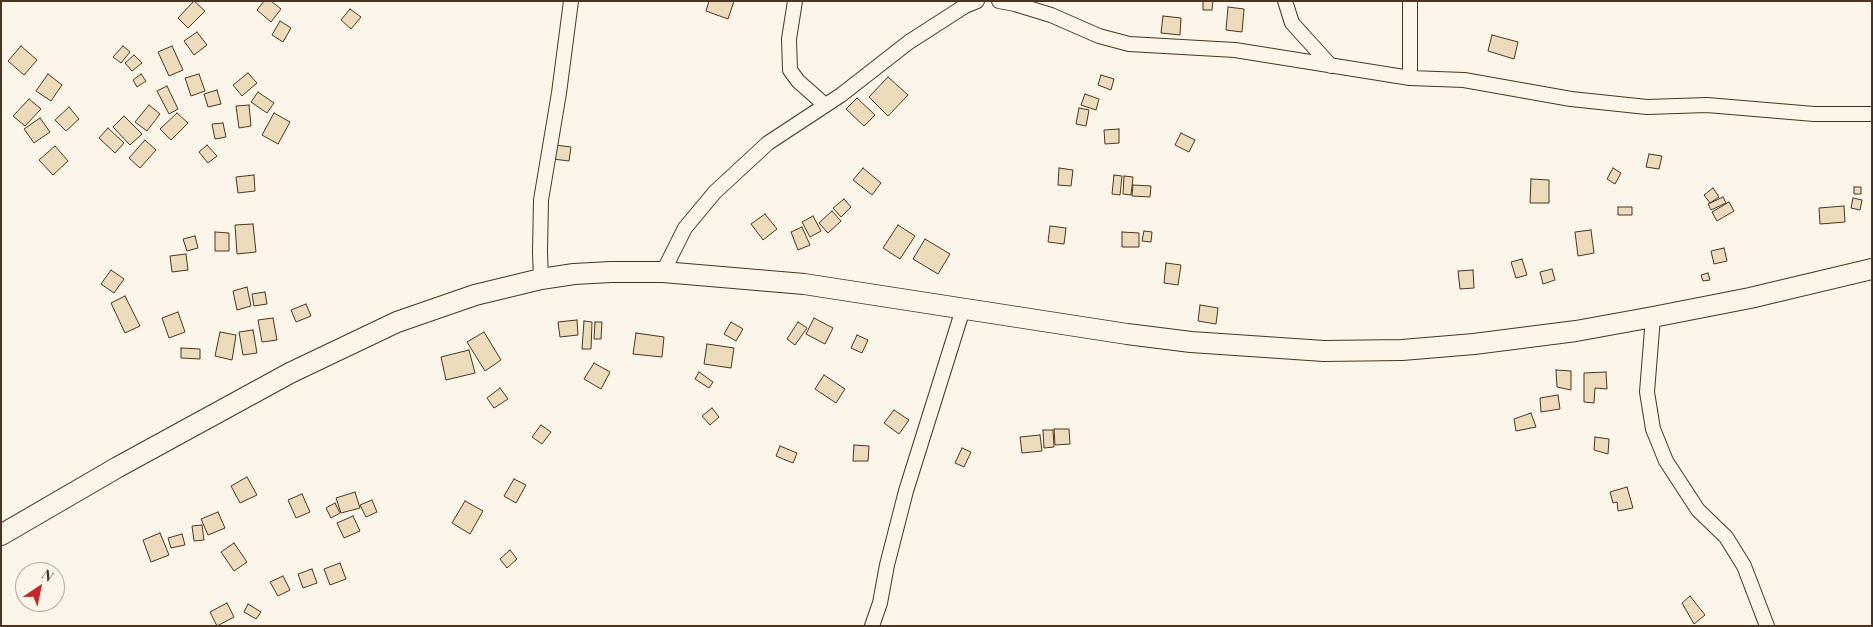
<!DOCTYPE html>
<html>
<head>
<meta charset="utf-8">
<style>
	body { margin:0 }
	#map { position:relative; width:1873px; height:627px; overflow:hidden; background:#fbf6e9; font-family:"Playfair Display",serif }
	canvas { display:block }
	.frame { position:absolute; inset:0; border:2px solid #4a3520; pointer-events:none }
	.north { position:absolute; left:15px; top:562px; width:50px; height:50px; box-sizing:border-box; background:#fbf6e9; border:1px solid #b4a999; border-radius:50%; rotate:34deg; font-size:14px; font-weight:700; line-height:20px; text-align:center; color:#4a3520 }
	.north::after { content:''; display:block; margin:auto; width:18px; height:22px; background:#c62828; clip-path:polygon(50% 0,100% 100%,50% 72%,0 100%) }
</style>
</head>
<body>
<div id="map">
<canvas width="1873" height="627"></canvas>
<div class="frame"></div>
<div class="north">N</div>
</div>
<script>
const c = document.querySelector('canvas').getContext('2d');
c.lineJoin = 'round';
function paint(path, color) { c.fillStyle = color; c.fill(path, 'evenodd'); }
const shape = rows => new Path2D(rows.map(r => 'M' + r).join(''));
function trace(path, color, width, dash) { c.strokeStyle = color; c.lineWidth = width; c.lineCap = dash ? 'butt' : 'round'; c.setLineDash(dash || []); c.stroke(path); }
const building = shape([
	[194,1,205,11,188,28,178,18,194,1],
	[264,1,271,1,281,9,271,22,257,10,264,1],
	[709,1,734,1,728,19,706,11,709,1],
	[1203,1,1213,1,1212,10,1203,10,1203,1],
	[1228,7,1244,9,1242,32,1226,30,1228,7],
	[350,9,361,17,351,29,341,20,350,9],
	[1163,16,1181,18,1180,35,1161,33,1163,16],
	[280,21,291,28,283,42,272,35,280,21],
	[197,32,207,45,194,55,184,41,197,32],
	[1492,35,1518,42,1514,59,1488,51,1492,35],
	[21,46,37,60,24,75,8,61,21,46],
	[123,46,130,52,121,63,113,57,123,46],
	[172,46,183,70,169,76,158,52,172,46],
	[134,55,142,63,132,71,125,63,134,55],
	[248,73,257,83,242,96,233,85,248,73],
	[48,74,62,85,51,101,36,91,48,74],
	[141,74,146,81,137,87,133,80,141,74],
	[199,74,205,91,191,96,185,78,199,74],
	[1101,75,1114,79,1111,90,1098,85,1101,75],
	[888,77,908,95,888,116,869,97,888,77],
	[167,86,178,109,169,114,157,91,167,86],
	[217,90,221,104,208,107,204,94,217,90],
	[258,92,274,103,267,113,251,102,258,92],
	[1085,94,1099,99,1096,110,1081,105,1085,94],
	[857,98,875,115,864,126,846,109,857,98],
	[29,99,41,109,25,126,13,116,29,99],
	[149,105,160,114,147,131,135,122,149,105],
	[249,105,251,126,239,128,236,106,249,105],
	[69,107,79,119,66,131,55,120,69,107],
	[1079,108,1089,110,1086,126,1076,124,1079,108],
	[177,113,188,123,171,140,160,129,177,113],
	[274,113,290,122,278,144,262,135,274,113],
	[124,116,142,134,130,145,113,127,124,116],
	[40,118,50,132,34,143,24,129,40,118],
	[223,123,226,137,215,139,212,124,223,123],
	[108,128,124,143,115,153,99,138,108,128],
	[1119,129,1119,143,1105,144,1104,130,1119,129],
	[1181,133,1195,140,1189,152,1175,145,1181,133],
	[145,140,156,150,140,168,129,158,145,140],
	[207,145,217,156,208,163,199,152,207,145],
	[555,145,571,147,569,161,553,159,555,145],
	[55,146,68,161,53,175,39,160,55,146],
	[1649,154,1662,156,1659,169,1646,167,1649,154],
	[863,168,881,183,872,195,853,180,863,168],
	[1059,168,1073,170,1071,186,1058,185,1059,168],
	[1613,168,1621,173,1615,184,1607,179,1613,168],
	[254,175,255,191,238,193,236,177,254,175],
	[1114,175,1122,176,1120,195,1112,194,1114,175],
	[1124,176,1133,177,1131,195,1123,194,1124,176],
	[1531,179,1549,180,1549,203,1530,203,1531,179],
	[1133,185,1151,186,1150,197,1132,196,1133,185],
	[1854,187,1861,187,1861,194,1854,194,1854,187],
	[1713,188,1719,197,1710,203,1704,195,1713,188],
	[1723,197,1726,203,1711,210,1708,204,1723,197],
	[1853,198,1862,200,1860,210,1851,208,1853,198],
	[844,199,851,207,841,217,833,208,844,199],
	[1729,202,1734,211,1717,221,1712,212,1729,202],
	[1844,206,1845,222,1820,224,1819,208,1844,206],
	[1618,207,1632,207,1632,215,1618,215,1618,207],
	[832,211,841,221,828,233,819,223,832,211],
	[765,214,777,229,763,240,751,224,765,214],
	[813,216,821,231,810,237,802,222,813,216],
	[253,224,256,252,237,254,235,225,253,224],
	[898,225,915,236,900,259,883,248,898,225],
	[1050,226,1066,228,1064,244,1048,242,1050,226],
	[802,227,810,245,798,250,791,232,802,227],
	[1591,230,1594,253,1578,256,1575,232,1591,230],
	[1144,231,1152,232,1151,242,1142,241,1144,231],
	[215,232,229,233,229,251,215,251,215,232],
	[1122,232,1139,233,1139,247,1122,247,1122,232],
	[195,236,198,248,187,251,183,239,195,236],
	[925,239,950,254,938,274,913,259,925,239],
	[1724,248,1727,261,1714,264,1711,251,1724,248],
	[186,254,188,270,172,272,170,256,186,254],
	[1522,259,1527,275,1516,278,1511,262,1522,259],
	[1166,263,1181,265,1178,285,1164,283,1166,263],
	[1552,269,1555,280,1543,284,1540,272,1552,269],
	[111,270,124,279,114,293,101,284,111,270],
	[1473,270,1474,288,1460,289,1458,271,1473,270],
	[1708,273,1710,280,1703,281,1701,275,1708,273],
	[247,287,251,306,237,310,233,291,247,287],
	[265,292,267,304,254,306,252,294,265,292],
	[125,296,140,326,125,333,111,303,125,296],
	[306,304,311,316,296,322,291,310,306,304],
	[1200,305,1218,308,1216,324,1198,321,1200,305],
	[178,312,185,332,169,338,162,318,178,312],
	[273,318,277,340,262,342,258,320,273,318],
	[814,318,833,328,825,344,806,334,814,318],
	[577,320,578,335,560,337,558,322,577,320],
	[584,321,592,322,591,349,582,349,584,321],
	[595,322,602,322,601,339,594,339,595,322],
	[731,322,743,329,736,341,724,334,731,322],
	[798,322,807,328,795,345,787,339,798,322],
	[253,330,257,353,243,355,239,332,253,330],
	[220,332,236,335,232,360,215,356,220,332],
	[484,332,501,360,485,371,467,342,484,332],
	[636,333,664,337,662,357,633,354,636,333],
	[857,335,868,340,862,353,851,348,857,335],
	[707,344,734,348,731,368,704,364,707,344],
	[181,348,200,349,200,359,181,358,181,348],
	[469,350,475,373,446,380,441,357,469,350],
	[594,363,610,372,601,389,584,379,594,363],
	[1556,370,1571,371,1571,390,1557,387,1556,370],
	[699,372,713,382,709,388,695,379,699,372],
	[1606,372,1607,389,1595,388,1594,403,1584,402,1584,373,1606,372],
	[824,375,845,389,836,403,815,389,824,375],
	[500,388,508,399,494,408,487,398,500,388],
	[1558,395,1560,409,1541,412,1540,398,1558,395],
	[712,408,719,417,710,425,702,416,712,408],
	[894,410,909,420,899,434,884,423,894,410],
	[1531,413,1536,427,1516,431,1514,419,1531,413],
	[541,425,551,432,542,444,532,437,541,425],
	[1054,429,1069,429,1070,444,1055,445,1054,429],
	[1043,430,1053,430,1054,447,1044,448,1043,430],
	[1040,435,1042,451,1022,453,1020,437,1040,435],
	[1595,437,1609,439,1608,454,1594,450,1595,437],
	[854,445,869,446,868,461,853,461,854,445],
	[780,446,797,453,793,463,776,456,780,446],
	[962,448,971,452,964,467,955,463,962,448],
	[247,477,257,495,240,503,231,486,247,477],
	[514,479,526,485,516,503,504,496,514,479],
	[1627,487,1633,508,1618,511,1617,502,1613,503,1610,492,1627,487],
	[355,492,360,508,341,513,336,498,355,492],
	[302,494,310,512,296,518,288,500,302,494],
	[372,500,377,512,366,517,360,505,372,500],
	[465,501,483,511,470,534,452,523,465,501],
	[335,503,340,513,331,518,326,508,335,503],
	[218,512,225,528,208,535,201,519,218,512],
	[353,516,360,531,344,538,337,523,353,516],
	[202,525,204,540,194,541,192,526,202,525],
	[160,533,169,555,151,562,143,540,160,533],
	[182,534,185,545,171,548,168,538,182,534],
	[234,543,247,562,234,571,221,552,234,543],
	[510,550,517,559,507,568,500,559,510,550],
	[340,563,346,579,330,585,324,569,340,563],
	[312,569,317,583,303,588,298,574,312,569],
	[283,576,290,590,278,596,270,582,283,576],
	[1690,596,1705,615,1694,624,1682,603,1690,596],
	[227,603,234,617,217,626,210,612,227,603],
	[248,604,261,612,256,619,244,612,248,604]
]);
paint(building, '#ecdcbc');
trace(building, '#4a3520', 1);
const minor = shape([
	[795,1,789,39,790,70,798,81,825,105],
	[999,1,1015,4,1051,15,1099,36,1129,44,1235,50,1410,78,1464,80,1571,99,1647,107,1707,105,1814,114,1872,114],
	[1285,1,1292,23,1331,66],
	[1410,78,1410,1],
	[663,272,685,228,715,192,768,143,841,95,909,42,965,6,977,1],
	[541,279,540,252,541,200,559,93,571,1],
	[1653,317,1647,392,1653,429,1666,461,1698,510,1726,537,1744,566,1767,626],
	[872,626,880,603,887,565,906,491,963,309]
]);
const secondary = shape([
	[1,535,118,467,290,373,397,322,475,295,541,279,574,274,611,272,663,272,804,284,1127,334,1191,342,1324,351,1402,350,1474,344,1576,331,1653,317,1750,298,1872,269]
]);
trace(minor, '#4a3520', 16);
trace(secondary, '#4a3520', 22);
trace(minor, '#fbf6e9', 14);
trace(secondary, '#fbf6e9', 20);
</script>
</body>
</html>
